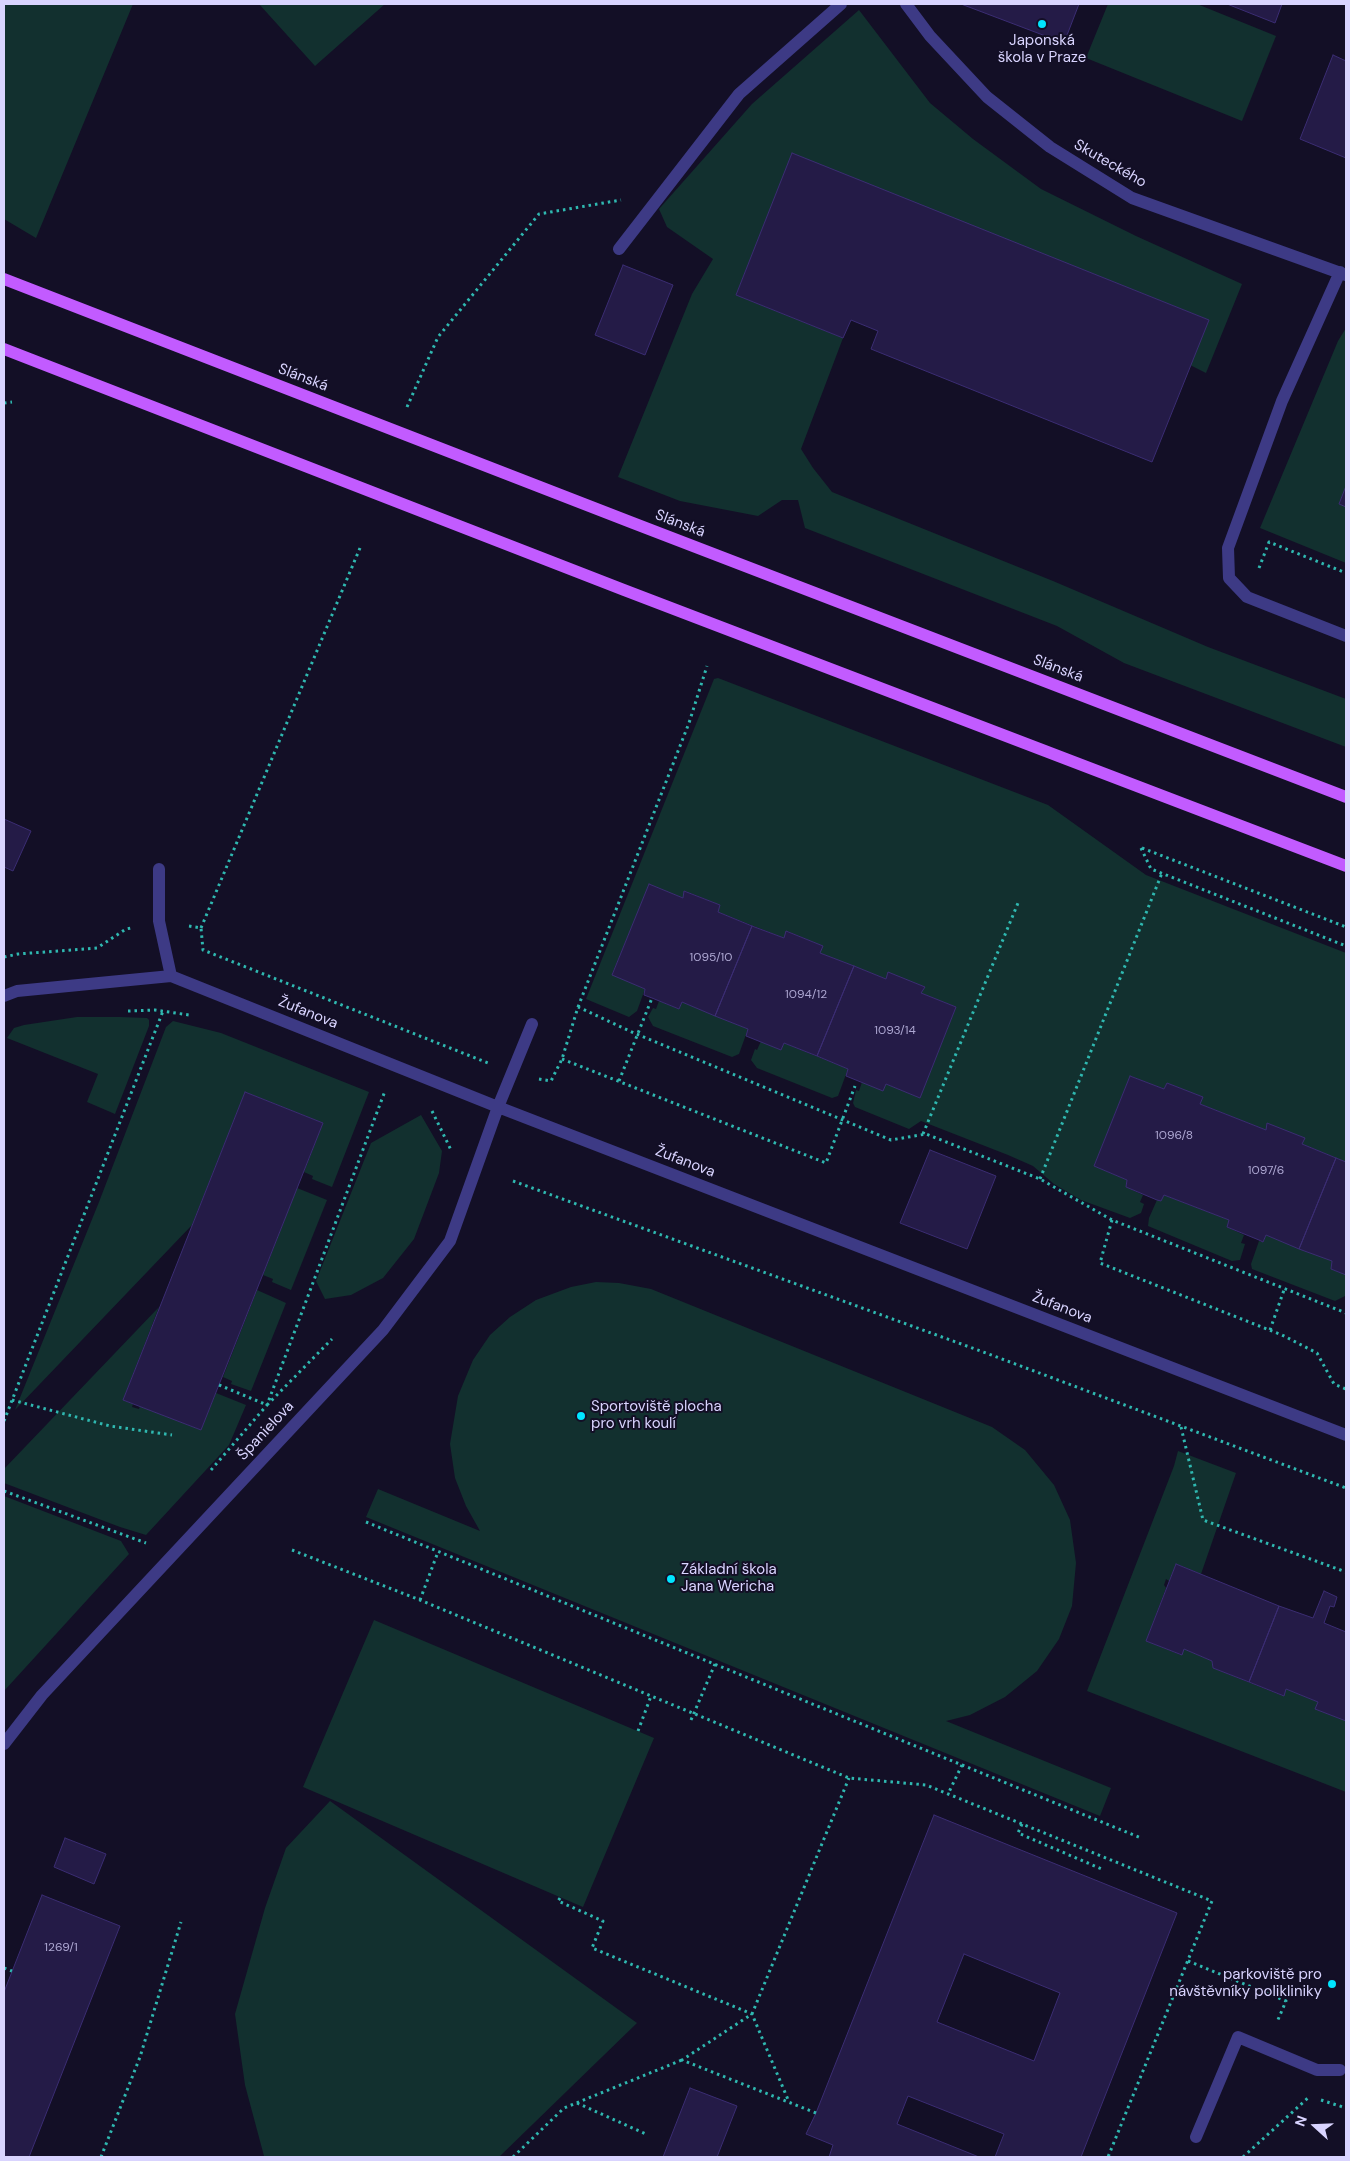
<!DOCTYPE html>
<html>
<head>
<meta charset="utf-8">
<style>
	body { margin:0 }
	#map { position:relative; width:1350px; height:2161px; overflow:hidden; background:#130f26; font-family:"DM Sans",sans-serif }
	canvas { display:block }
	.frame { position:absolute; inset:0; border:5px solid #d9d4ff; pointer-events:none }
	.north { position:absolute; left:1290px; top:2101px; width:50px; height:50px; -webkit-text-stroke:4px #130f26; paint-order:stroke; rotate:290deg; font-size:14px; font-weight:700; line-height:20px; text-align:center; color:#d9d4ff }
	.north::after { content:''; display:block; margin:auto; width:18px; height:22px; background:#d9d4ff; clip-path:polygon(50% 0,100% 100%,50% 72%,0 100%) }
</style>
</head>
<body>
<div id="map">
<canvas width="1350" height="2161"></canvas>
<div class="frame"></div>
<div class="north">N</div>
</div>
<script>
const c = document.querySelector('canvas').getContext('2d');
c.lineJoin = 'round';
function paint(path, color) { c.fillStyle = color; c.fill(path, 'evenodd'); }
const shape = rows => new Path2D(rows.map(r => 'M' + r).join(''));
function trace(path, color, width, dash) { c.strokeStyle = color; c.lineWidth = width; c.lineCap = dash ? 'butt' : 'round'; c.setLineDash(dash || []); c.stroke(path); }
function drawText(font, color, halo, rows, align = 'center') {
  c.font = font + ' "DM Sans",sans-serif'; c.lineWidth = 4; c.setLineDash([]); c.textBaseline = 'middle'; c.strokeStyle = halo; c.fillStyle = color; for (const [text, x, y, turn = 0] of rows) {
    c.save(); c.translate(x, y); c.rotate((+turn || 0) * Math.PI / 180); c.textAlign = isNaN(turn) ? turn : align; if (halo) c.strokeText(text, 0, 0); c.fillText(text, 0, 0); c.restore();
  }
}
paint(shape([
	[4,4,133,4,36,238,4,219],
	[259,4,385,4,315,66],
	[1108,4,1197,4,1276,36,1242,121,1086,58],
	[859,10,930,103,973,139,1041,189,1136,236,1242,284,1206,373,1190,365,1209,320,792,154,736,295,843,338,801,449,813,468,832,492,1053,581,1208,647,1346,699,1346,747,1124,663,1057,626,805,528,798,500,782,500,758,516,680,501,618,477,692,294,713,259,667,227,659,209,752,104],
	[1346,328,1346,486,1339,504,1346,507,1346,563,1260,528,1338,341],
	[718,678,1048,805,1146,875,1346,953,1346,1162,1302,1144,1304,1138,1266,1130,1200,1104,1202,1097,1167,1083,1164,1089,1130,1076,1094,1166,1127,1180,1126,1187,1143,1195,1140,1202,1144,1204,1141,1213,1130,1218,1081,1200,1054,1184,1033,1166,1008,1155,921,1121,909,1129,855,1107,853,1103,856,1090,859,1091,862,1082,886,1084,920,1097,956,1007,921,993,924,987,888,973,886,979,820,953,822,946,787,931,784,938,718,912,720,905,685,891,683,898,649,885,612,974,645,989,637,1011,629,1017,586,999,714,679],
	[659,1001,679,1009,682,1002,748,1029,739,1054,732,1057,653,1026,648,1017,653,1008,656,1009],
	[77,1017,120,1017,147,1018,149,1020,149,1026,115,1114,87,1102,98,1074,7,1038,14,1028,24,1025],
	[173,1021,221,1033,369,1092,332,1187,312,1179,313,1176,304,1172,323,1123,245,1092,192,1225,15,1410,99,1202,166,1027],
	[761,1041,781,1050,784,1043,848,1069,838,1096,832,1098,757,1068,751,1060,755,1049,757,1050],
	[421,1115,442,1151,439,1173,414,1239,383,1278,351,1295,325,1299,316,1281,371,1143],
	[297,1188,327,1200,291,1290,272,1282,273,1279,263,1275],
	[1164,1195,1229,1220,1227,1227,1244,1235,1241,1243,1245,1244,1240,1260,1232,1261,1148,1226,1149,1218,1157,1200,1161,1201],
	[1266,1235,1332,1261,1331,1269,1346,1275,1345,1296,1335,1301,1252,1269,1251,1264,1259,1241,1263,1242],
	[596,1282,619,1283,651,1289,992,1427,1025,1450,1054,1485,1070,1520,1076,1563,1072,1606,1059,1639,1037,1671,1005,1697,970,1715,946,1721,1111,1788,1100,1816,366,1517,378,1489,480,1531,466,1506,455,1478,450,1444,458,1396,473,1360,490,1335,510,1317,536,1300,571,1287],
	[257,1290,286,1303,251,1391,231,1384,232,1381,223,1377],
	[159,1307,123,1400,133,1404,132,1407,139,1409,140,1406,201,1430,216,1393,246,1405,229,1445,146,1535,120,1527,4,1483,4,1469],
	[1178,1451,1236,1473,1201,1574,1176,1564,1169,1581,1166,1579,1164,1585,1166,1588,1146,1641,1181,1655,1184,1649,1212,1661,1213,1668,1283,1696,1286,1689,1318,1702,1316,1709,1346,1721,1346,1792,1087,1691,1174,1466],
	[4,1496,121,1541,129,1554,4,1691],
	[374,1620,654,1738,583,1907,303,1787],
	[330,1801,637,2023,499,2157,264,2156,245,2085,235,2014,265,1908,286,1848]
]), '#12302f');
const building = shape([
	[961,4,1079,4,1064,43,961,4],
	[1227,4,1282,4,1275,23,1227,4],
	[1333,55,1346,61,1346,158,1300,139,1333,55],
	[792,153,1209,320,1152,462,871,349,878,331,851,320,843,338,736,295,792,153],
	[623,265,673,285,645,355,595,335,623,265],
	[1346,486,1346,507,1339,504,1346,486],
	[4,819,31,831,13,871,4,867,4,819],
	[649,884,683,898,684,891,720,905,718,912,752,926,715,1016,682,1002,679,1009,652,998,644,995,645,989,612,975,649,884],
	[752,926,784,938,786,931,823,946,820,953,854,966,817,1056,784,1043,781,1050,746,1036,748,1029,715,1016,752,926],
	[854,966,886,979,888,972,925,987,921,993,956,1007,920,1098,886,1084,883,1091,846,1076,848,1069,817,1056,854,966],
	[1130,1076,1164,1089,1167,1083,1203,1097,1200,1104,1266,1130,1267,1123,1305,1138,1302,1144,1336,1158,1299,1249,1266,1235,1263,1242,1259,1240,1227,1227,1229,1220,1164,1195,1161,1201,1157,1200,1126,1187,1127,1180,1094,1166,1130,1076],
	[245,1092,323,1123,201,1430,123,1400,245,1092],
	[930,1150,996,1176,967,1249,900,1223,930,1150],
	[1336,1158,1346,1162,1346,1275,1331,1269,1332,1261,1299,1249,1336,1158],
	[1176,1564,1279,1606,1249,1682,1213,1668,1212,1661,1184,1649,1182,1655,1146,1641,1176,1564],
	[1324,1591,1337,1597,1334,1607,1330,1606,1324,1623,1346,1632,1346,1721,1315,1709,1318,1702,1286,1689,1284,1696,1249,1682,1279,1606,1313,1618,1324,1591],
	[934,1815,1177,1913,1081,2157,995,2157,1004,2134,908,2096,897,2124,979,2157,829,2157,833,2145,806,2134,816,2113,934,1815],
	[964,1954,1060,1993,1034,2061,937,2022,964,1954],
	[65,1838,106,1854,94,1884,54,1867,65,1838],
	[42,1895,120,1926,29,2157,4,2157,4,1992,42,1895],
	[690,2088,737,2106,717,2157,663,2157,690,2088]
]);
paint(building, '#241b47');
trace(building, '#3b2d73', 1);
trace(shape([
	[4,403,12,402],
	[407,407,438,337,539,214,621,200],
	[1259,568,1269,542,1346,573],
	[1141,848,1151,869,1346,946],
	[1142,848,1346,927],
	[189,926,201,928,203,950,488,1063],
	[201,928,360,548],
	[4,957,18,954,97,948,126,929,131,928],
	[578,1007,689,723,707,666],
	[128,1011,155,1010,189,1015],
	[562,1059,826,1163,855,1086],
	[539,1079,551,1081,562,1059,578,1007,634,1033,891,1140,926,1134,1040,1179,1112,1220,1346,1313],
	[619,1081,652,998],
	[432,1111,451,1150],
	[923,1134,1018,903],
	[1040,1179,1162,873],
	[513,1181,986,1353,1346,1488],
	[1112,1220,1100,1263,1282,1335,1317,1353,1334,1384,1346,1389],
	[1270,1330,1284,1290],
	[219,1385,267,1405,332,1339],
	[12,1400,110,1426,172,1435],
	[4,1421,163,1011],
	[1181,1427,1203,1520,1346,1572],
	[211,1470,267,1405,385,1091],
	[4,1491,146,1543],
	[366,1522,962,1765,948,1794],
	[292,1550,420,1600,849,1778,926,1785,1212,1901,1108,2157],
	[420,1600,438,1552],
	[691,1720,715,1664],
	[638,1731,651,1696],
	[962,1765,1141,1838],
	[1022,1824,1018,1833,1104,1870],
	[560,1898,558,1901,603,1921,592,1948,752,2014,789,2102],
	[1188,1961,1286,2001,1277,2022],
	[4,1968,12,1971],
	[1321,2100,1346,2108],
	[577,2103,648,2135],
	[816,2113,682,2060,752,2014,849,1778],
	[101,2157,140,2057,181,1922],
	[513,2157,564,2108,682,2060],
	[1243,2157,1309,2097]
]), '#2fb8b0', 3, [2.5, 4]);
trace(shape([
	[906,4,930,36,987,97,1050,147,1132,198,1346,275],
	[619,249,739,94,841,4],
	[1340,272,1282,401,1228,548,1229,578,1247,597,1346,636],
	[159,869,159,921,171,976],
	[4,996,17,991,171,976,498,1107,1346,1435],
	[4,1744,42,1695,383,1330,450,1241,498,1107,532,1024],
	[1196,2137,1238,2037,1317,2070,1340,2070]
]), '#3d3a85', 12);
trace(shape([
	[4,279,633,523,1346,797],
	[4,349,624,590,1346,866]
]), '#c25bff', 12);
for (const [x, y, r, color] of [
	[1042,24,5,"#00e5ff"],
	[581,1416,5,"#00e5ff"],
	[671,1579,5,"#00e5ff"],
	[1332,1984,5,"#00e5ff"]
]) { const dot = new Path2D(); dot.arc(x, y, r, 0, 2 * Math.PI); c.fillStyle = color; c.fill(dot); trace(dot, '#130f26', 2); }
drawText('12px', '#aca6d1', null, [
	["1095/10",711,958],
	["1094/12",806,995],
	["1093/14",895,1031],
	["1096/8",1174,1136],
	["1097/6",1266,1171],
	["1269/1",61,1948]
]);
drawText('15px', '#d9d4ff', '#130f26', [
	["Japonská",1042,41,"center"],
	["škola v Praze",1042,58,"center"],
	["Sportoviště plocha",591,1407],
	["pro vrh koulí",591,1424],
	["Základní škola",681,1570],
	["Jana Wericha",681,1587],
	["parkoviště pro",1322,1975,"right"],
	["návštěvníky polikliniky",1322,1992,"right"]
], 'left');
drawText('15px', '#d9d4ff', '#130f26', [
	["Skuteckého",1110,164,30],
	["Slánská",303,378,21],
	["Slánská",680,524,21],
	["Slánská",1058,669,21],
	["Žufanova",308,1013,22],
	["Žufanova",685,1162,21],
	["Žufanova",1062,1308,21],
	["Španielova",266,1431,-47]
]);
</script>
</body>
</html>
